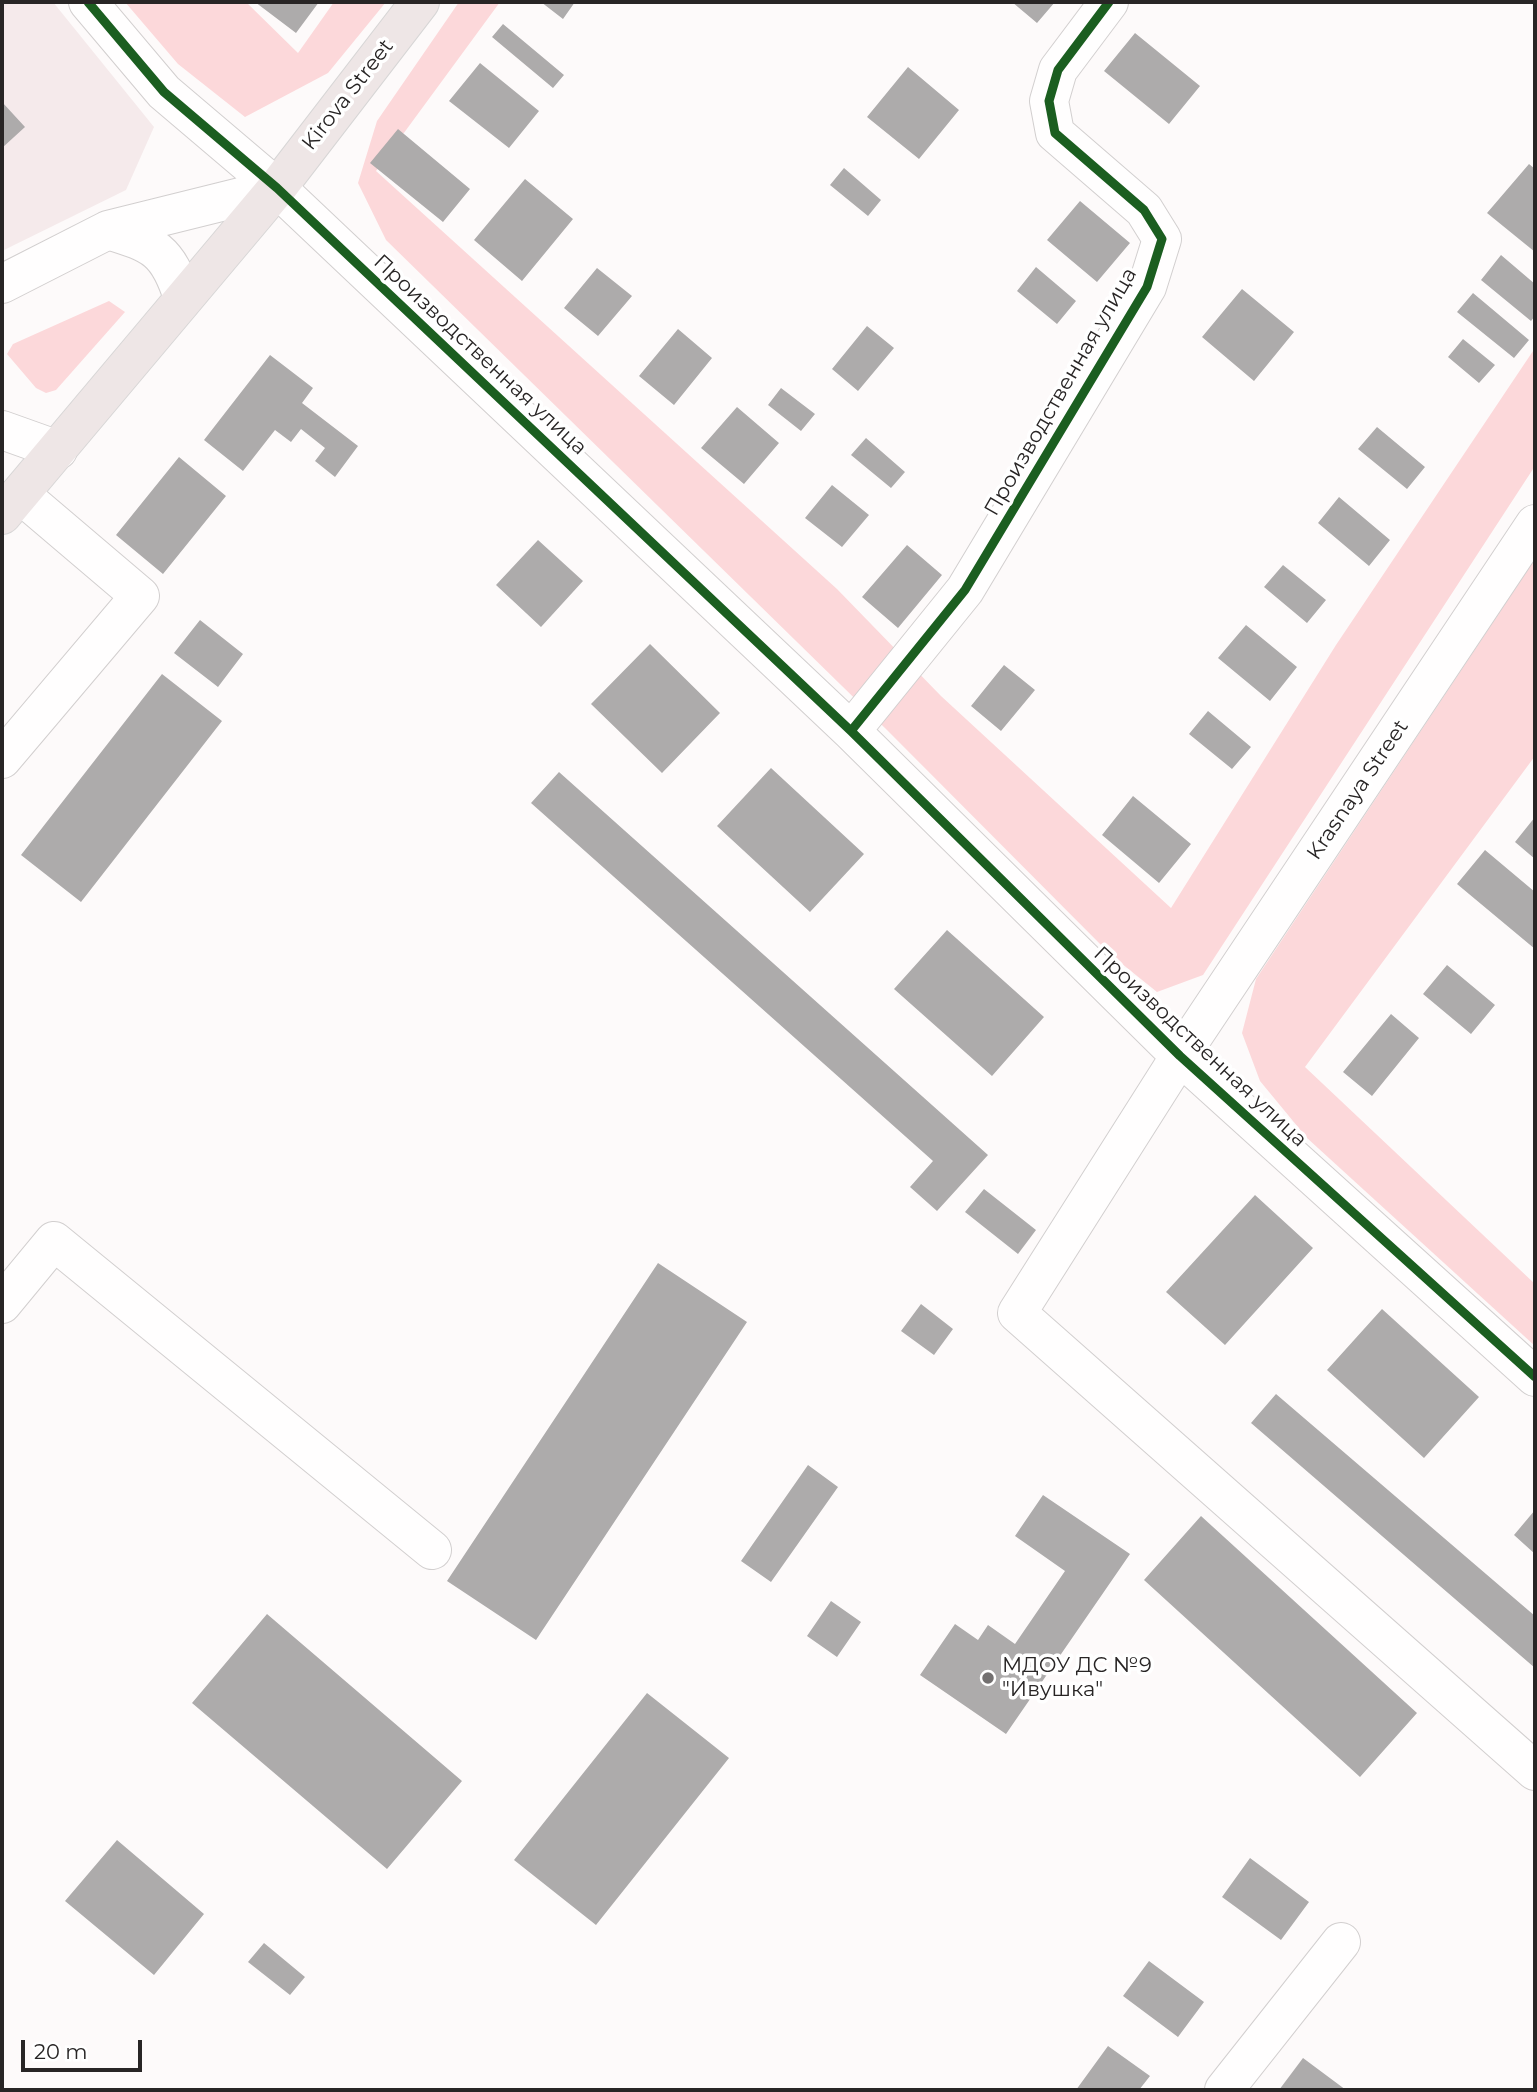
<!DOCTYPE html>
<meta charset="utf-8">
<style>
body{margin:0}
#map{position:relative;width:1537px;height:2092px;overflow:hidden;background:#fdfafa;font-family:Montserrat,sans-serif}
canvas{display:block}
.frame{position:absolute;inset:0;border:4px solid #282525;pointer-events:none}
.scale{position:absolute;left:21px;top:2040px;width:121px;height:32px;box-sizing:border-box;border:4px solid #282525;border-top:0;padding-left:9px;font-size:21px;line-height:24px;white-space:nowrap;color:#282525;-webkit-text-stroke:5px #fff;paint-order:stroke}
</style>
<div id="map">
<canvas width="1537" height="2092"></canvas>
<div class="frame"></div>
<div class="scale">20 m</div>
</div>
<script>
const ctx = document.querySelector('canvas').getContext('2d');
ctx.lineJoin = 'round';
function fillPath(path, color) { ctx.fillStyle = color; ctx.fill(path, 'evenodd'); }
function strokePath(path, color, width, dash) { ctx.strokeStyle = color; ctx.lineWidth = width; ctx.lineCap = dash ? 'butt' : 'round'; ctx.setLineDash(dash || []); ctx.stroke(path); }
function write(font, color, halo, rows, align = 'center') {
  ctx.font = font + ' Montserrat,sans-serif'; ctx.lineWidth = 7; ctx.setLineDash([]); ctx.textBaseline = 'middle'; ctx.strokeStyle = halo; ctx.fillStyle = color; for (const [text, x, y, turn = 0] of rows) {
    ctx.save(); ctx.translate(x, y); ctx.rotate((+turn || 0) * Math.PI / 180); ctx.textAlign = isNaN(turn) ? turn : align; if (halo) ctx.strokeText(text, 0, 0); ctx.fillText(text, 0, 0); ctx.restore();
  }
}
const built = new Path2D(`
 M2 2H53L154 127 126 190 2 251Z`);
const green = new Path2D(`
 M125 2H246L298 53 334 2H386L328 73 245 117 178 64Z
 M459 2H500L376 171 837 589 941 696 1171 908 1336 645 1535 348V466L1203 975 1157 992 1111 955 887 730 386 240 358 183 377 121Z
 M109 301 125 312 56 390 46 393 36 388 7 354 13 344Z
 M1535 559V756L1305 1067 1535 1284V1346L1307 1138 1260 1081 1242 1033 1256 979Z`);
const building = new Path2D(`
 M255 2H319L296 33Z
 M541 2H575L563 19Z
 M1012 2H1055L1037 23Z
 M503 24 564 75 553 88 492 37Z
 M1135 33 1200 86 1169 124 1104 71Z
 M480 63 539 111 509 148 449 101Z
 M908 67 959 110 919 159 867 117Z
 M2 102 25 127 2 148Z
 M398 129 470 189 443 222 370 163Z
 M1529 164 1535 169V252L1487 213Z
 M844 168 881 200 868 216 830 185Z
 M525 179 573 219 522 281 474 240Z
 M1080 201 1130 243 1097 282 1047 240Z
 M1501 255 1535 284V316L1531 321 1481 280Z
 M1036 267 1076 301 1057 324 1017 291Z
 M597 268 632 296 598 336 564 308Z
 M1242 289 1294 332 1254 381 1202 337Z
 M1473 293 1529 340 1514 358 1457 312Z
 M867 326 894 348 858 391 832 369Z
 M678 329 712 358 674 405 639 376Z
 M1463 339 1495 365 1479 383 1448 357Z
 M270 355 313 388 302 403 358 446 335 477 315 461 325 448 301 429 291 442 275 430 243 471 204 440Z
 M781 388 815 414 801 431 768 405Z
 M737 407 779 443 744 484 701 448Z
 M1377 427 1425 467 1407 489 1358 449Z
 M866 438 905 472 891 488 851 455Z
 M179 457 226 496 163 574 116 535Z
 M832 485 869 515 842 547 805 518Z
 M1339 497 1390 540 1369 566 1318 523Z
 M538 540 583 581 541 627 496 585Z
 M907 545 942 575 898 628 862 597Z
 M1283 565 1326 600 1307 623 1264 587Z
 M200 620 243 654 218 687 174 653Z
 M1246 625 1297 667 1270 701 1218 658Z
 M650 644 720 713 662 773 591 704Z
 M1004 665 1035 690 1001 731 971 706Z
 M162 674 222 721 81 902 21 855Z
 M1208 711 1251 747 1232 769 1189 734Z
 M771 768 864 854 810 912 717 826Z
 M559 772 988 1155 937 1211 910 1187 933 1161 531 803Z
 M1133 796 1191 844 1159 883 1102 835Z
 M1535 817V859L1515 842Z
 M1485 850 1535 892V949L1457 884Z
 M947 930 1044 1017 992 1076 894 989Z
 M1447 965 1495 1005 1471 1034 1423 994Z
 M1391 1014 1419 1038 1372 1096 1343 1072Z
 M984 1189 1036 1230 1018 1254 965 1212Z
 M1255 1195 1313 1248 1225 1345 1166 1292Z
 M658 1263 747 1322 536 1640 447 1581Z
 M921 1304 953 1329 934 1355 901 1331Z
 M1382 1309 1479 1397 1424 1458 1327 1370Z
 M1276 1394 1535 1616V1668L1251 1423Z
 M808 1465 838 1487 771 1582 741 1561Z
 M1043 1495 1130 1554 1006 1734 920 1675 955 1624 978 1640 988 1625 1015 1644 1065 1571 1015 1536Z
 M1535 1510V1554L1514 1535Z
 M1201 1516 1417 1713 1360 1777 1144 1580Z
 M831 1601 861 1622 837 1657 807 1636Z
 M267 1614 462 1781 387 1869 192 1703Z
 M647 1693 729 1758 596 1925 514 1860Z
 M117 1840 204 1914 154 1975 65 1901Z
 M1250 1858 1309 1902 1281 1940 1222 1897Z
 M264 1943 305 1977 290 1995 248 1962Z
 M1149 1961 1204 2002 1178 2037 1123 1996Z
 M1108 2046 1150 2076 1139 2090H1076Z
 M1303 2058 1346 2090H1279Z`);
const minor = new Path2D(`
 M88 2 164 92 277 188 851 731 1180 1056 1535 1377
 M108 230C154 244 168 250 183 298
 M2 284 108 230 277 188
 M2 430 58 450
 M1535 524 1180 1056 1017 1313 1535 1771
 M851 731 965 590 1147 287 1162 239 1144 210 1055 133 1049 101 1058 70 1109 2
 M2 759 140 596 20 494
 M2 1304 54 1241 432 1550
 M1224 2090 1341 1942`);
const major = new Path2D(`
 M2 515 277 188 420 2`);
const cycleway = new Path2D(`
 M88 2 164 92 277 188 851 731 1180 1056 1535 1377
 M851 731 965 590 1147 287 1162 239 1144 210 1055 133 1049 101 1058 70 1109 2`);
const markers = [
 [988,1678,7,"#737070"]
];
const streetNames = [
 ["Kirova Street",348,95,-52],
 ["Производственная улица",480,355,43],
 ["Производственная улица",1061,392,-60],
 ["Krasnaya Street",1358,790,-56],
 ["Производственная улица",1200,1047,43]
];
const poiNames = [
 ["МДОУ ДС №9",1002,1666],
 ["\"Ивушка\"",1002,1690]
];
fillPath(built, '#f5eaeb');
fillPath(green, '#fcd8da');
fillPath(building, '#adabab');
strokePath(minor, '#d2cfcf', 40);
strokePath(major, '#d7d6d6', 40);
strokePath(minor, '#fffefe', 38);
strokePath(major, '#eee6e6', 38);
strokePath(cycleway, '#1b5e20', 9);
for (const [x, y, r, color] of markers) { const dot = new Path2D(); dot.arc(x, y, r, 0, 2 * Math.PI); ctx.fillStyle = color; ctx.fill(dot); strokePath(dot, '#fff', 2.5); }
write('21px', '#282525', '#fff', streetNames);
write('21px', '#282525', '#fff', poiNames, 'left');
</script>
